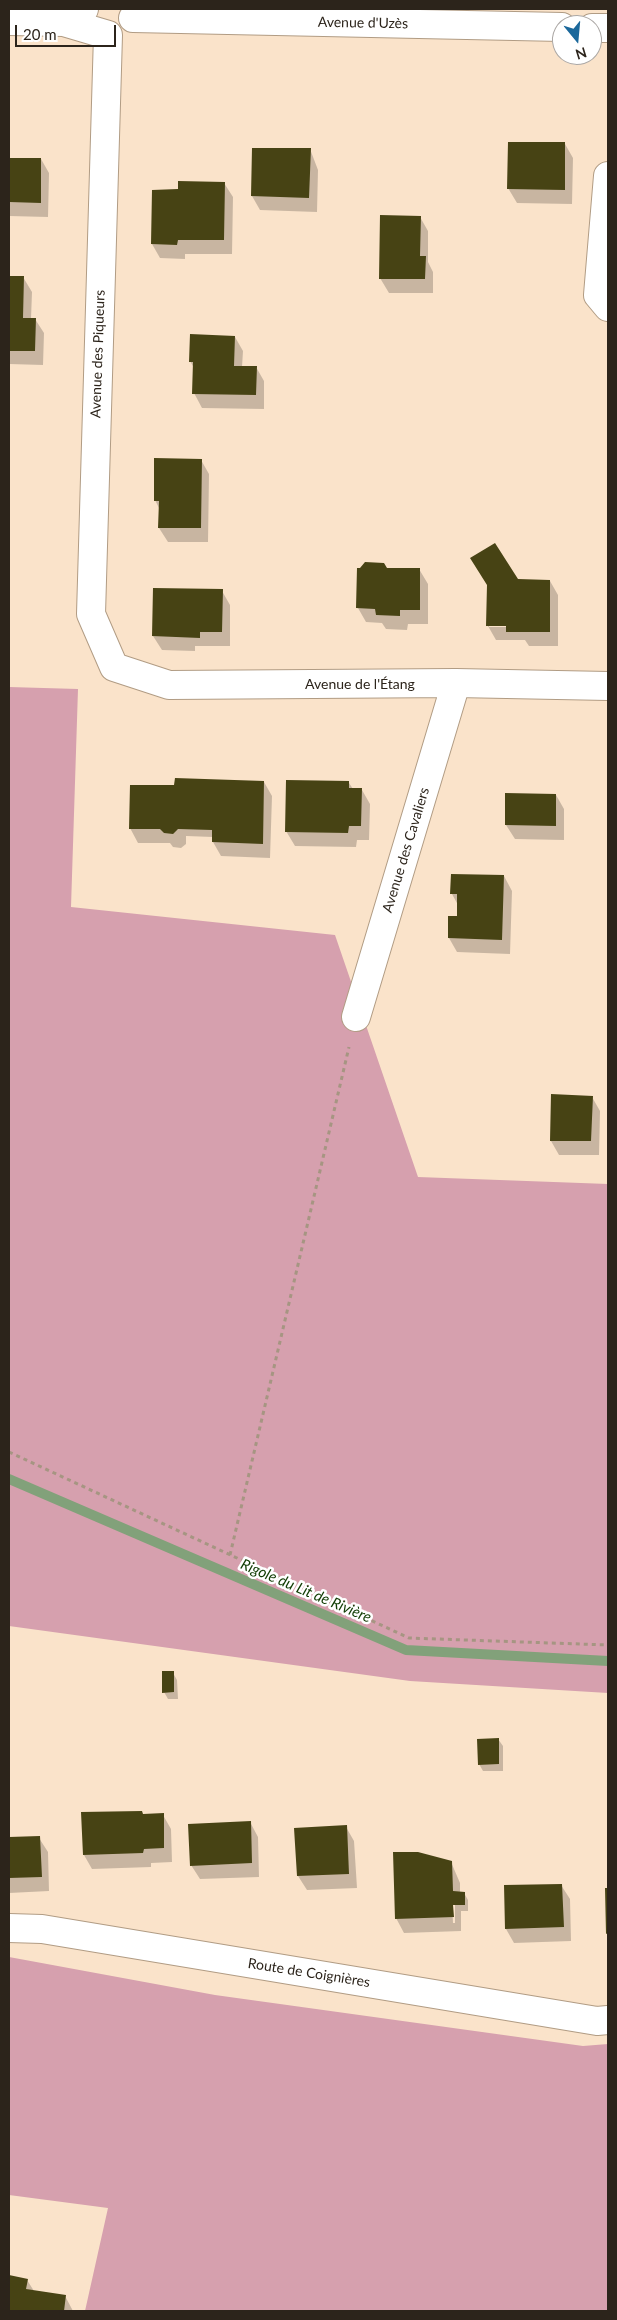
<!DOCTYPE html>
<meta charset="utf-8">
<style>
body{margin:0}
#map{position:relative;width:617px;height:2320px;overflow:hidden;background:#fae3ca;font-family:Lato,sans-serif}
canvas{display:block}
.frame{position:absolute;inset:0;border:10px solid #2c241b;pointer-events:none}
.north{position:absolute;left:552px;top:15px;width:50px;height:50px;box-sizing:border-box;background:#fff;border:1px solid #aba7a4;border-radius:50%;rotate:163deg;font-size:14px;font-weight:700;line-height:20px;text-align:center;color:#2c241b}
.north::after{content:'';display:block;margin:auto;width:18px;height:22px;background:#1b689b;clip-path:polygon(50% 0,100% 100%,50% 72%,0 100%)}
.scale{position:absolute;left:15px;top:25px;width:101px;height:22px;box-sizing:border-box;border:2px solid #2c241b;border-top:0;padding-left:6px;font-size:15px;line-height:18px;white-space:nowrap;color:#2c241b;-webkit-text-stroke:4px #fff;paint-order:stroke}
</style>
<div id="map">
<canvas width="617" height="2320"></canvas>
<div class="frame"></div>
<div class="north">N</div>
<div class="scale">20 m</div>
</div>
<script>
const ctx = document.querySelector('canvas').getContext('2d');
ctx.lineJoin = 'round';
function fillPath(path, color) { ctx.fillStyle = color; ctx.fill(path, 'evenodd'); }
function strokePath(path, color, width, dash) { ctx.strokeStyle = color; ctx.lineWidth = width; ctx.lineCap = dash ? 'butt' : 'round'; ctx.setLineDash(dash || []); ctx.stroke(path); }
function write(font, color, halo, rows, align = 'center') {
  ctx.font = font + ' Lato,sans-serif'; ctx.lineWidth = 5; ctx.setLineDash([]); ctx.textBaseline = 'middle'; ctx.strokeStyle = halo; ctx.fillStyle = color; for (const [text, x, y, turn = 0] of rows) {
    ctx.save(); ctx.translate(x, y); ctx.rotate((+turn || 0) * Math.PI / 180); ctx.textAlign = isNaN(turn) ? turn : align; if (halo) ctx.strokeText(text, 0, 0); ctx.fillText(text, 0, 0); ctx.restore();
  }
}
const forest = new Path2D(`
 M9 687 78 689 71 907 335 935 418 1177 608 1184V1693L410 1681 9 1626Z
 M9 1957 215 1995 583 2046 608 2044V2311H85L108 2208 9 2195Z`);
const shadow = new Path2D(`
 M565 144 573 158 572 204 517 203 508 188Z
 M310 149 318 170 317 212 260 210 252 196Z
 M9 159H41L49 173 48 217 9 216Z
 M224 183 233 197 232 254H185V259L160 258 152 244 179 190Z
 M420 217 428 231V262L433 272V293H389L380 278Z
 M9 277H23L32 292 31 319H35L44 333 43 365 9 364Z
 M235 337 243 351 242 367H256L264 381V409L202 408 194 393V368L190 361Z
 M201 460 209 474 208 542H168L159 528V508L155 500Z
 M386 569H419L428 584V624H408L407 630 386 629 382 623 366 622 358 608Z
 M517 580 550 581 558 595V646H529L525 640H496L488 626ZM489 625H507V627H489Z
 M154 589 222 591 230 605V646H195V651L162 650 153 636Z
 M264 782 272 796 270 858 221 856 213 842V837L186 836V844L181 848 173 847 170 843H138L130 828 175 787Z
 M349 783 353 789 362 790 370 804 369 840H357L356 847 295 846 286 831Z
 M556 795 564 809V840L515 839 506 825Z
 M504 876 512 891 510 954 457 952 449 938 458 918V905L452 894Z
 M592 1097 600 1111 599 1155H559L551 1141Z
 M173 1673 177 1680 178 1699H168L164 1692Z
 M498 1739 503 1746V1771H483L479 1764Z
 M143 1815H163L171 1829 172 1862 151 1863V1867L92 1869 84 1855Z
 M250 1822 258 1837 259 1877 200 1879 191 1865Z
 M346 1827 354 1841 357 1888 307 1890 298 1876Z
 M9 1838H39L48 1852 49 1891 9 1893Z
 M451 1862 460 1883V1893H464L468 1900V1911H461V1931L404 1933 396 1918ZM452 1902 455 1904V1923H453Z
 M561 1885 570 1899 571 1941 514 1943 506 1929 505 1887Z
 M10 2277 27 2280 34 2291 65 2296 73 2311H9Z`);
const stream = new Path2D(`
 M9 1479 406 1650 608 1661`);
const building = new Path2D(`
 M508 142H565V190L507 189Z
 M252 148H311L309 198 251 196Z
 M9 158H41V203L9 202Z
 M178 181 225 182 224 240H178L177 245 151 244 152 190 178 189Z
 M380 215 421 216 420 256H426L425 279H379Z
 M9 276H24L23 318H36L35 351H9Z
 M190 334 235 336 234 366H257L256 395 192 394 193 362H189Z
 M154 458 202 459 201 528H158L159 501H154Z
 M495 543 518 579 550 580V632H506V626H486L487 585 470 558Z
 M365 562 384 563 387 568H420V610H400V616L376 615 375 609 356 608 357 568H360Z
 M153 588 223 589 222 632H200V638L152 636Z
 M175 778 264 781 263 844 212 842V830L178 829 173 834 164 833 160 829H129L130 785H174Z
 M286 780 349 781V788H362L361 826H349L348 833 285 832Z
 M505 793 556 794V826L505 825Z
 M451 874 504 875 502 940 448 938V916H457V894H450Z
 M551 1094 593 1096 591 1141H550Z
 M162 1671H174V1692L162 1693Z
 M499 1738V1764L478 1765 477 1739Z
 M142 1811 143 1814 164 1813V1848L144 1849 143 1853 83 1855 81 1812Z
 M251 1821 252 1863 190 1866 188 1824Z
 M347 1825 349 1874 297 1876 294 1828Z
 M40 1836 42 1877 9 1878V1837Z
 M393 1852H418L452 1861 453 1891 465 1892V1905H453L454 1917 395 1919Z
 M562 1884 564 1927 505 1929 504 1885Z
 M605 1888H608V1933L606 1934Z
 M9 2275 28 2279 26 2289 66 2295 64 2311H9Z`);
const path = new Path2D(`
 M9 1452 409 1638 608 1645
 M230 1555 349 1047`);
const minor = new Path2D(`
 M84 9 64 22 108 35
 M133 18 562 27
 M9 21 64 22
 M592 28H608
 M108 35 91 614 114 667 169 685 456 683 608 686
 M608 176 598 295 608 307
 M356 1017 456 683
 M9 1928 42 1929 597 2021 608 2020`);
const streetNames = [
 ["Avenue d'Uzès",363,23,1],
 ["Avenue des Piqueurs",98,354,-88],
 ["Avenue de l'Étang",360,684],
 ["Avenue des Cavaliers",406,850,-73],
 ["Route de Coignières",309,1973,9]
];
const waterNames = [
 ["Rigole du Lit de Rivière",306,1591,23]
];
fillPath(forest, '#d6a0ae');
fillPath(shadow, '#0003');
strokePath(stream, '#82a17a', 10);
fillPath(building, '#474314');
strokePath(minor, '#b19c84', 30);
strokePath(path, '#a69582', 3, [4, 4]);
strokePath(minor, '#fff', 28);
write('14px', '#2c241b', '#fff', streetNames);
write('italic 15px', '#103c03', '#fff', waterNames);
</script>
